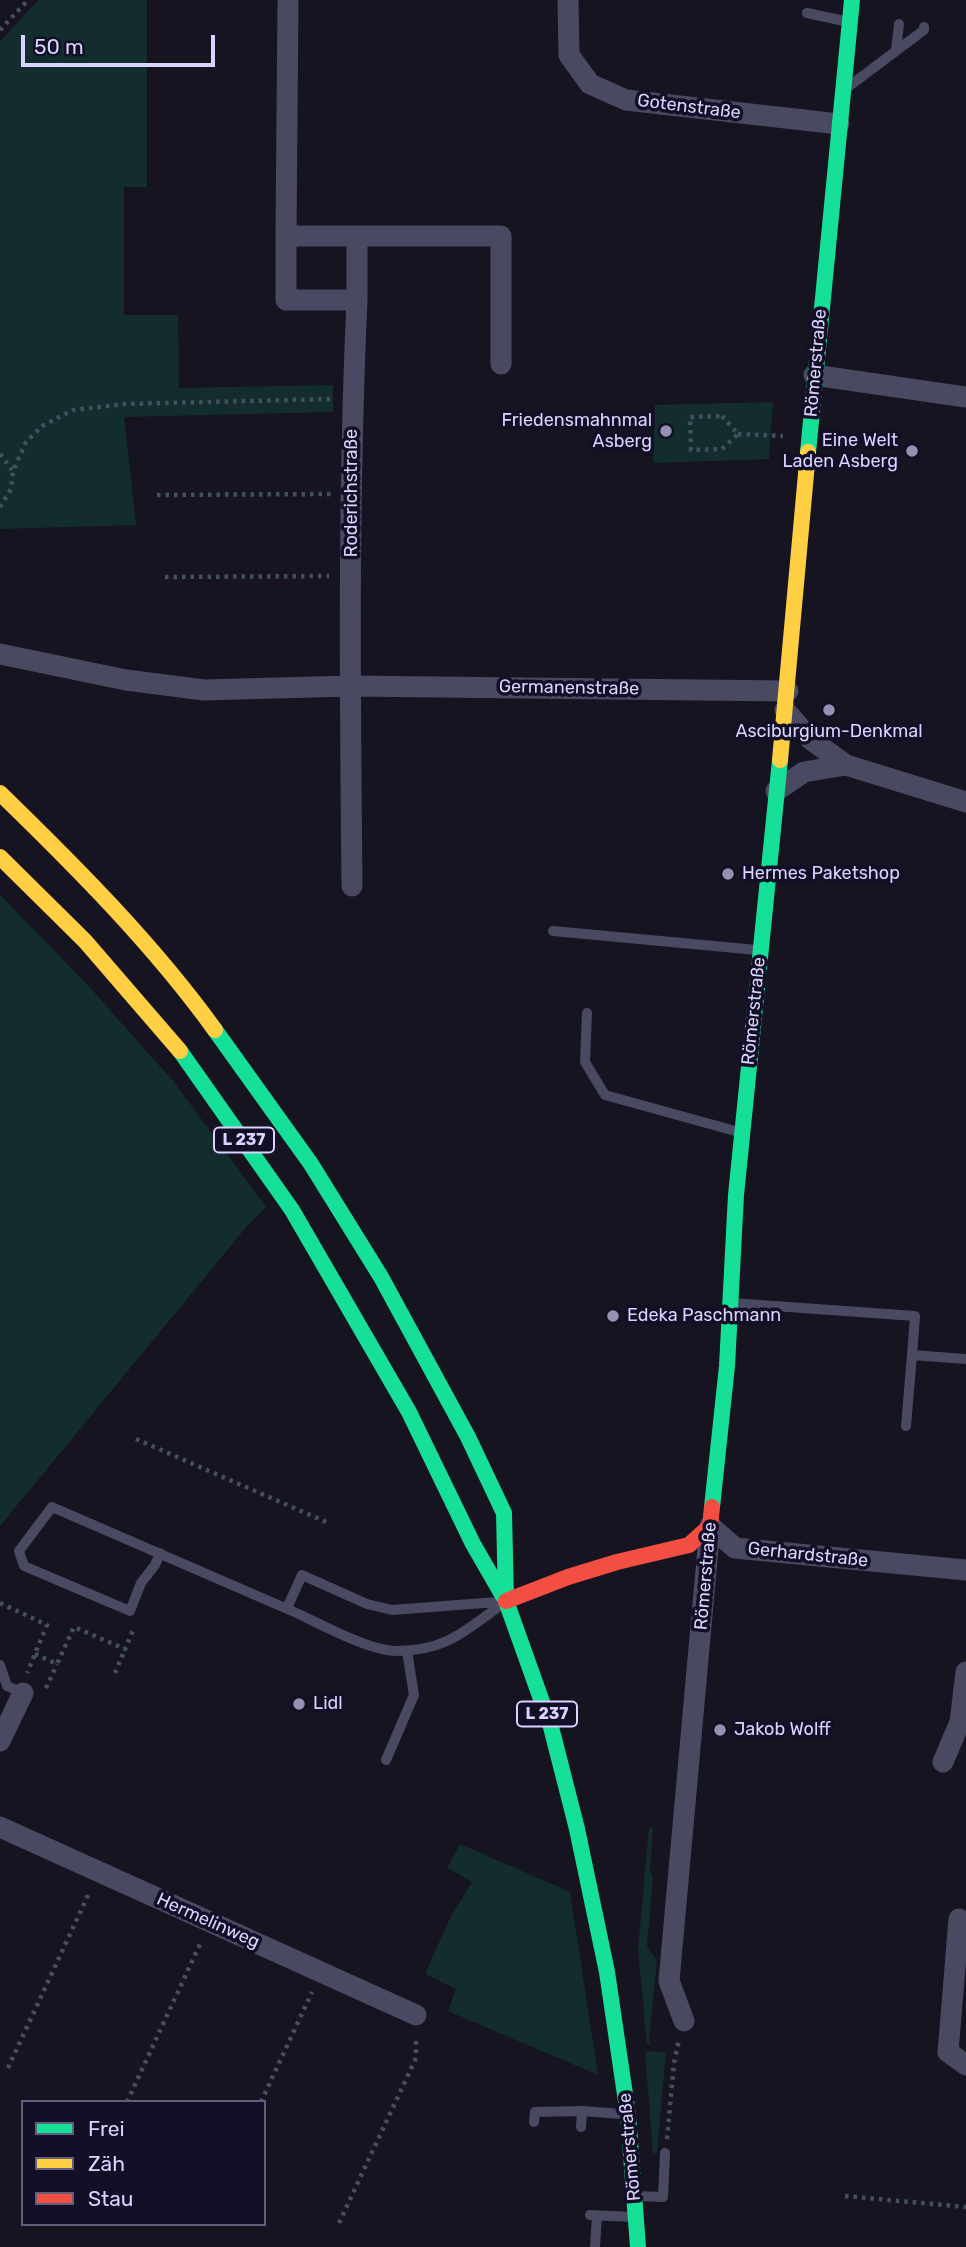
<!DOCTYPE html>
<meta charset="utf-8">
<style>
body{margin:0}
#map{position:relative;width:966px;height:2247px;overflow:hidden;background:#161421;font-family:Rubik,sans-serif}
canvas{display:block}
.legend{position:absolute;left:21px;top:2100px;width:245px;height:126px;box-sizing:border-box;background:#130f26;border:2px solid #625e7d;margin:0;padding:9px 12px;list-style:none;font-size:21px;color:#d9d4ff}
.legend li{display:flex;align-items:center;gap:14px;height:35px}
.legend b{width:35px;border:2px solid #625e7d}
.scale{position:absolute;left:21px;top:35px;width:194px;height:32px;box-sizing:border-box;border:4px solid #d9d4ff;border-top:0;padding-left:9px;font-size:21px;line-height:24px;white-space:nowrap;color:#d9d4ff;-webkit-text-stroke:5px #130f26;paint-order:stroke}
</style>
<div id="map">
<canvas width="966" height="2247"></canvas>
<ul class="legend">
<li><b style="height:9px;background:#16e098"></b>Frei</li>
<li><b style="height:9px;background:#ffcf43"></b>Zäh</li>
<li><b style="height:9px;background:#f24e42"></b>Stau</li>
</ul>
<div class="scale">50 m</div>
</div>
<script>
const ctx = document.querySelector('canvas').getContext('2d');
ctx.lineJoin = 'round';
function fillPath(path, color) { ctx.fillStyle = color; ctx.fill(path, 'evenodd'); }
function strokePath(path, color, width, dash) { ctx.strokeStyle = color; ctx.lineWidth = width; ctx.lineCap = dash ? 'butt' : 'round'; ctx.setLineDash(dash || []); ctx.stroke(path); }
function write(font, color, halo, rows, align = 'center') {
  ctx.font = font + ' Rubik,sans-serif'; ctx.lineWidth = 7; ctx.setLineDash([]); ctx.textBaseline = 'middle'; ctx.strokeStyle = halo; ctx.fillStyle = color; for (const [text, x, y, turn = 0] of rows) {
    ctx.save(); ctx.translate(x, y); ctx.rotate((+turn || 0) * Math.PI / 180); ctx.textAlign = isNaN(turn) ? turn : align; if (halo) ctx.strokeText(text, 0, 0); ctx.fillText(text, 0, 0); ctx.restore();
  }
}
const green = new Path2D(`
 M38 0H147V187H124V315H178L179 388 333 385V412L124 417 136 525 0 529V42Z
 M773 402 769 459 653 463 655 405Z
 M0 895 85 982 174 1082 266 1207 248 1225 0 1526Z
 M653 1827 650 1870 653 1878 647 1946 657 1961 649 2041 651 2045 647 2044 638 1950 649 1828Z
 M460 1844 570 1892 598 2075 448 2011 456 1989 425 1974 450 1918 472 1882 447 1868Z
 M645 2051 666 2052 657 2153H653Z`);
const path = new Path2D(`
 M0 30 28 0
 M722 416 738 434 722 449 691 450 690 417Z
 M738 434 783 436
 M0 454 12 470
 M157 495 331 494
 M0 507 11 489 13 471 26 442 42 426 73 410 125 404 331 399
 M165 577 329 576
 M136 1439 326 1522
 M0 1603 47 1625 27 1673
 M35 1654 57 1664 74 1627 125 1649 134 1628
 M115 1673 125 1649
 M46 1688 57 1664
 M8 2068 90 1891
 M127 2102 201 1942
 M261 2102 312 1992
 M667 2139 674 2063 679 2040
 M845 2196 966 2207
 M339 2223 416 2058V2036`);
const lane = new Path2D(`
 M807 13 849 22
 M896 50 899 24
 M848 87 924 30V27
 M553 931 757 950
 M587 1013 585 1062 605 1095 739 1132
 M732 1303 915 1316 912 1355 966 1359
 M906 1426 912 1355
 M160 1553 155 1565 141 1583 130 1611 24 1566 19 1551 52 1507C132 1541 212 1576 292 1611 319 1623 369 1651 396 1651 445 1651 464 1632 501 1605
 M287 1608 302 1575 367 1604 392 1610 497 1602
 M0 1665 7 1686 23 1693
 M386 1760 414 1695 407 1651
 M534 2122 535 2112 582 2111 622 2114
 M581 2127 582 2111
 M638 2196 663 2197 665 2153
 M590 2215 632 2217
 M595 2247 597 2216`);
const street = new Path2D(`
 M568 0 569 55 590 84 626 100 839 124
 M286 236 288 0
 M357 236V300H286V236H501V364
 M814 375 966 397
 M0 654 126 680 204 690 350 686 788 691
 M785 710 810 739 846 765 966 802
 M776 791 804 772 846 765
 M352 886C350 691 348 495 357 300
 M710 1526 735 1548 966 1570
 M0 1741 23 1693
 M943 1762 960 1722 966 1672
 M0 1827 416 2015
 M959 1919 948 2052 966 2065
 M684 2021 669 1981 710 1526`);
const fast = new Path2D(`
 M808 452 852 0
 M215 1030 311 1164 381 1277 468 1437 504 1513 506 1601
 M180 1051 292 1210 409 1412 473 1544 503 1596
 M712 1507 727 1366 736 1195 780 760
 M506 1601 551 1727 577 1829 607 1972 628 2115 638 2247`);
const slow = new Path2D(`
 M780 760 808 452
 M0 793C76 867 153 944 215 1030
 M0 857 85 941 180 1051`);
const jam = new Path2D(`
 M506 1601 568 1577 617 1562 689 1545 710 1526 712 1507`);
const markers = [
 [666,431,7,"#9591b1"],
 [912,451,7,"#9591b1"],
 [829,710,7,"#9591b1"],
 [728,874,7,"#9591b1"],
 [613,1316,7,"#9591b1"],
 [299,1704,7,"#9591b1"],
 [720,1730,7,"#9591b1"]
];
const shields = [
 [244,1140,60],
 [547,1714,60]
];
const shieldNames = [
 ["L 237",244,1140],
 ["L 237",547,1714]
];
const streetNames = [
 ["Gotenstraße",689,107,7],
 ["Römerstraße",816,363,-85],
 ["Roderichstraße",352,493,-90],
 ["Germanenstraße",569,688,1],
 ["Römerstraße",754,1011,-84],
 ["Gerhardstraße",808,1555,6],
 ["Römerstraße",706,1576,-85],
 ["Hermelinweg",208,1921,24],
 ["Römerstraße",630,2147,-95]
];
const poiNames = [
 ["Friedensmahnmal",652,421,"right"],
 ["Asberg",652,442,"right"],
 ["Eine Welt",898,441,"right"],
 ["Laden Asberg",898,462,"right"],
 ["Asciburgium-Denkmal",829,732,"center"],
 ["Hermes Paketshop",742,874],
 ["Edeka Paschmann",627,1316],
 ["Lidl",313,1704],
 ["Jakob Wolff",734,1730]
];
fillPath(green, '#132c2d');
strokePath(path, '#44505f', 4.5, [3.5, 5]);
strokePath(lane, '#4a4962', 10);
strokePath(street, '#4a4962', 21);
strokePath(fast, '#16e098', 16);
strokePath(slow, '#ffcf43', 16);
strokePath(jam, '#f24e42', 16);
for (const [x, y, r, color] of markers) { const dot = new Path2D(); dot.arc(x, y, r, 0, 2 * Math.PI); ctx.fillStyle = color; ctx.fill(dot); strokePath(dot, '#130f26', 2.5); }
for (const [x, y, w] of shields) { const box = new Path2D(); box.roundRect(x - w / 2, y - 12.5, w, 25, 5); ctx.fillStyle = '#130f26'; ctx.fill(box); strokePath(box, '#d9d4ff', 2); }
write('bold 16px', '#d9d4ff', null, shieldNames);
write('18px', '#d9d4ff', '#130f26', streetNames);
write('18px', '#d9d4ff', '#130f26', poiNames, 'left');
</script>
